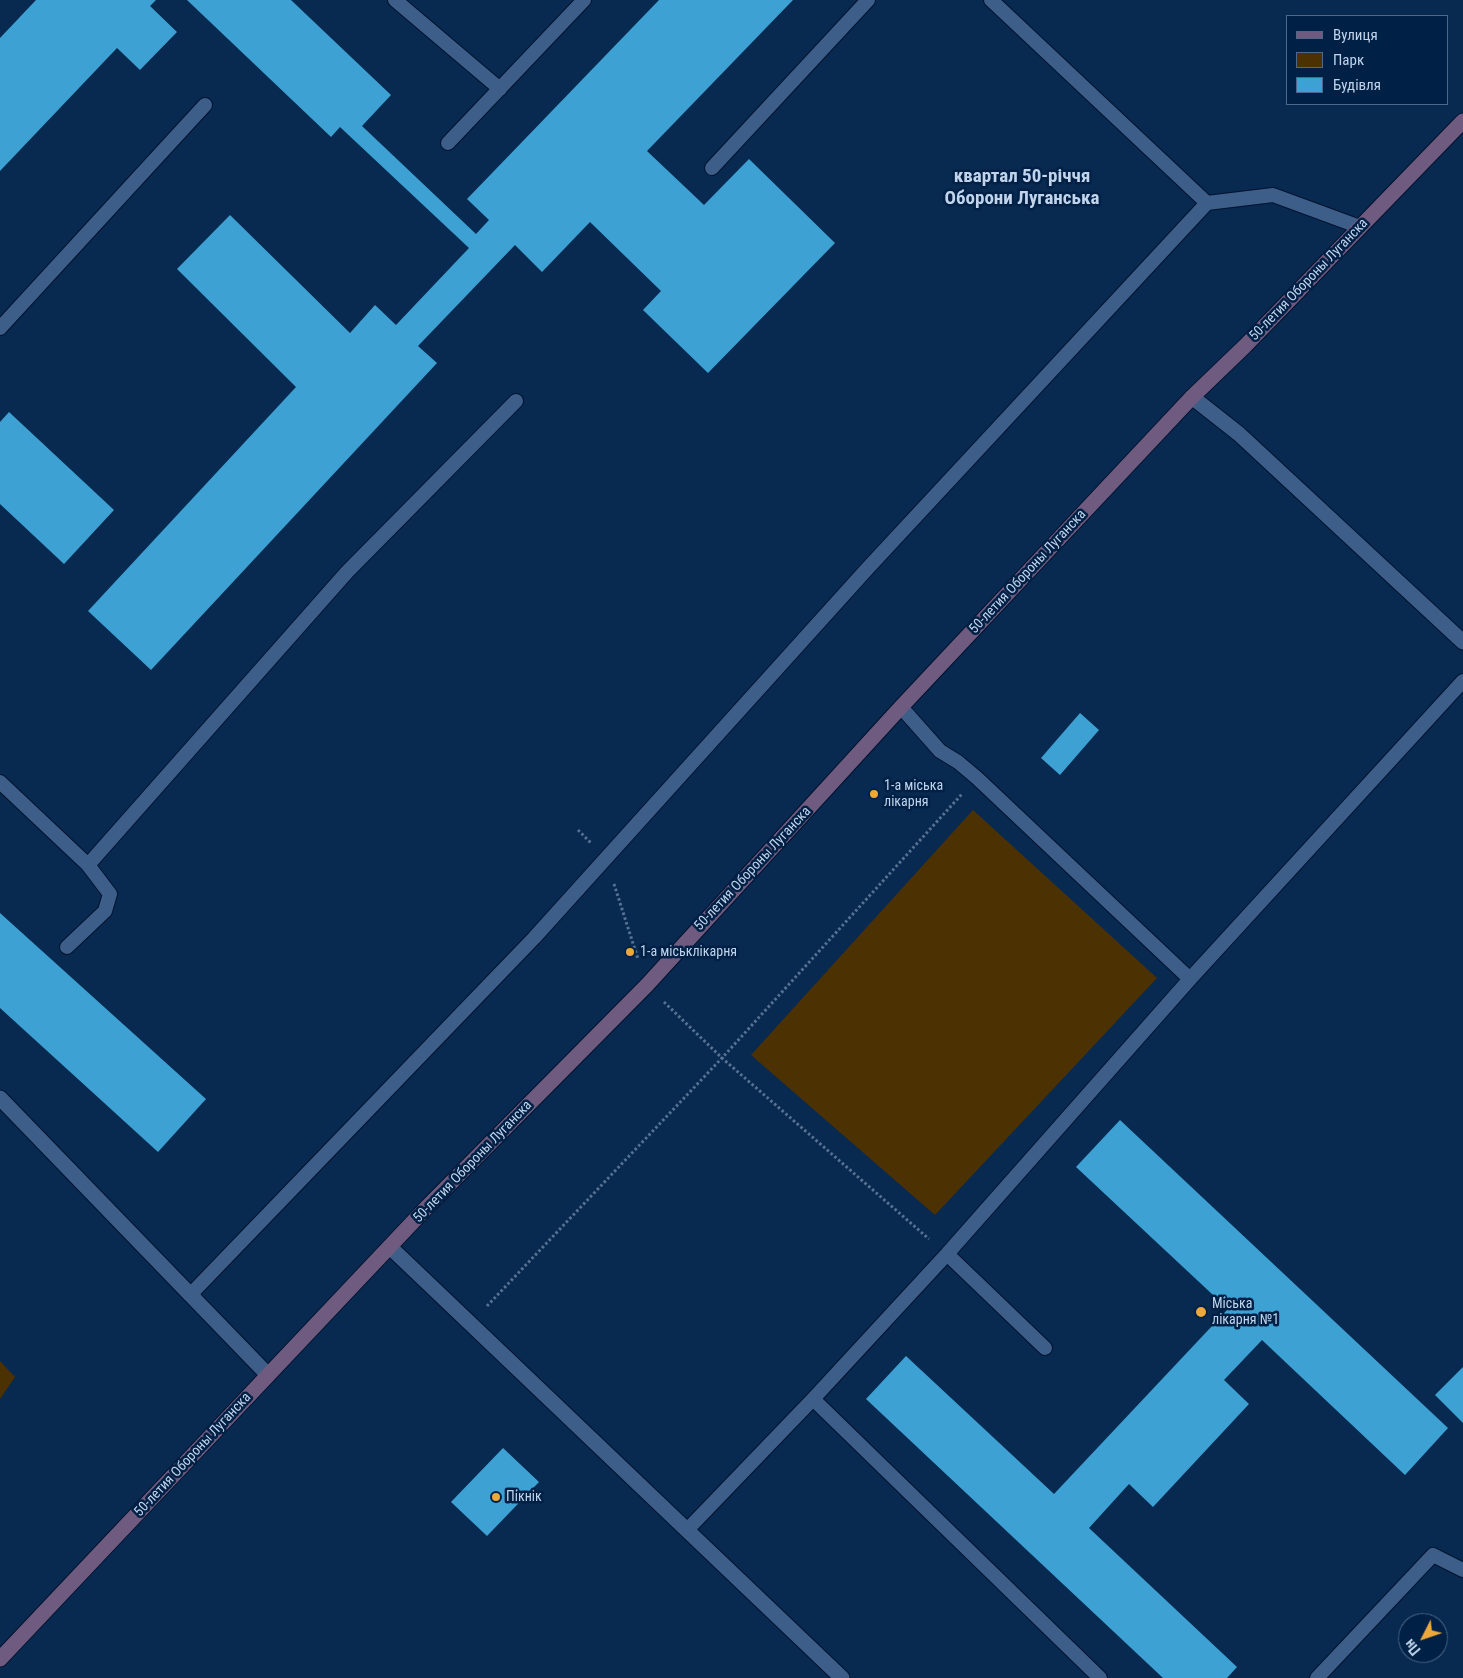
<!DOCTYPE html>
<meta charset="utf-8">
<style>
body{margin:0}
#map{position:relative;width:1463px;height:1678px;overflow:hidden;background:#092a50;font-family:"Roboto Condensed",sans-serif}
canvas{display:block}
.legend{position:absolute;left:1286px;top:15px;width:162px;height:90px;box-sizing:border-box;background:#002045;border:1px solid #4d6888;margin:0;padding:6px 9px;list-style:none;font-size:15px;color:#c1d4ec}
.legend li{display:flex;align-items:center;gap:10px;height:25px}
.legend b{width:25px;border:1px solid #4d6888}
.north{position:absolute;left:1398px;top:1613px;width:50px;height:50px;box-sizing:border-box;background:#002045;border:1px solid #4d6888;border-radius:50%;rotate:229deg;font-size:14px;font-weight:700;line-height:20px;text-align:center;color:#c1d4ec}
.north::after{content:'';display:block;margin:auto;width:18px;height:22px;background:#eda83b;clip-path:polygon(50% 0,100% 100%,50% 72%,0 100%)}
</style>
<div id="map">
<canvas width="1463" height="1678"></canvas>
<ul class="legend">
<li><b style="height:6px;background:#6e5b7f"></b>Вулиця</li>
<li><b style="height:14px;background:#4c3103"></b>Парк</li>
<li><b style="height:14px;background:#3ea1d3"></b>Будівля</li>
</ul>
<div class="north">Пн</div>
</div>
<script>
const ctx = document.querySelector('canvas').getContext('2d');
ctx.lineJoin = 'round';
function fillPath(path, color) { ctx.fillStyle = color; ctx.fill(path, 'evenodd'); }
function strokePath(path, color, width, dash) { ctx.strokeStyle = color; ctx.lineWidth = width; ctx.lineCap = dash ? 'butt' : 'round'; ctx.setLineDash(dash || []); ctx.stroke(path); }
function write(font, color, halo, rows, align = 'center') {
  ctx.font = font + ' "Roboto Condensed",sans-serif'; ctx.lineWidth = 5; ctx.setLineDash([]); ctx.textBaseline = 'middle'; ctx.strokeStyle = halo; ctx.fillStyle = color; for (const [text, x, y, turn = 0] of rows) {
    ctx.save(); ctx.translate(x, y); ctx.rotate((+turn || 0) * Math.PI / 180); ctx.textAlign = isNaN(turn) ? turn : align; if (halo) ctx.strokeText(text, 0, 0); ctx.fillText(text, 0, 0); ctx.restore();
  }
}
const green = new Path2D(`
 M973 810 1157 978 935 1215 751 1055Z
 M0 1361 15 1377 0 1399Z`);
const building = new Path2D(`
 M36 0H156L150 6 177 32 140 70 117 48 0 171V38Z
 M187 0H291L391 95 362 126 476 234 489 220 467 199 659 0H793L647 151 704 205 749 159 835 243 708 373 643 310 661 291 590 222 542 272 515 245 418 346 437 363 151 670 88 611 296 387 177 269 230 215 350 333 375 305 396 325 469 248 340 127 331 137Z
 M9 412 114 510 64 564 0 504V422Z
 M1080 713 1099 730 1060 775 1041 758Z
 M0 913 206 1099 158 1152 0 1008Z
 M1120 1120 1448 1428 1405 1475 1262 1340 1224 1380 1249 1404 1153 1507 1129 1484 1089 1528 1237 1667 1227 1678H1163L866 1399 906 1356 1054 1494 1228 1309 1076 1167Z
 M1463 1367V1423L1435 1395Z
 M503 1448 539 1482 487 1536 451 1502Z`);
const path = new Path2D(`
 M578 830 591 843
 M614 884 638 959
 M664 1002 722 1058 929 1239
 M487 1306 722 1058 962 794`);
const service = new Path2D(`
 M395 0 500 89
 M448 143 584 0
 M712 168 868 0
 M1207 203 1273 195 1360 227
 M0 328 205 105
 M901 707 940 751 958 762 977 778 1190 979
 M0 782 88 865 347 572 516 401
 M67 947 105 911 110 894 88 865
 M947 1254 1045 1348
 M190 1295 534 938 867 569 1207 203 991 0
 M813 1399 1100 1678
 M687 1530 813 1399 947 1254 1190 979 1463 681
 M1317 1678 1433 1555 1463 1570`);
const minor = new Path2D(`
 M1192 397 1239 434 1463 642
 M0 1098 268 1375
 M390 1247 842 1678`);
const secondary = new Path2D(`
 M0 1659 427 1207 647 985 901 707 1192 397 1245 346 1463 121`);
const markers = [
 [874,794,5,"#eda83b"],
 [630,952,5,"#eda83b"],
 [1201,1312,6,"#eda83b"],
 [496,1497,5,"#eda83b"]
];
const streetNames = [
 ["50-летия Обороны Луганска",1309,280,-46],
 ["50-летия Обороны Луганска",1028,572,-47],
 ["50-летия Обороны Луганска",753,869,-47],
 ["50-летия Обороны Луганска",473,1162,-46],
 ["50-летия Обороны Луганска",193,1455,-47]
];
const poiNames = [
 ["1-а міська",884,786],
 ["лікарня",884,802],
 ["1-а міськлікарня",640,952],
 ["Міська",1212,1304],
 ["лікарня №1",1212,1320],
 ["Пікнік",506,1497]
];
const districtNames = [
 ["квартал 50-річчя",1022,177],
 ["Оборони Луганська",1022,199]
];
fillPath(green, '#4c3103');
fillPath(building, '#3ea1d3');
strokePath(service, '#00122e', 16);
strokePath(minor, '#00122e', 17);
strokePath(secondary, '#00122e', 17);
strokePath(path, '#577292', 3, [2.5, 2.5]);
strokePath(service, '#3c5e88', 14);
strokePath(minor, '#3c5e88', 15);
strokePath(secondary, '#6e5b7f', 15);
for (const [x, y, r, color] of markers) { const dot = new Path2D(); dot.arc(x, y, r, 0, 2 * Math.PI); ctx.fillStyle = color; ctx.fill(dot); strokePath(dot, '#002045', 2); }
write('14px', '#c1d4ec', '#002045', streetNames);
write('14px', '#c1d4ec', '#002045', poiNames, 'left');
write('bold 19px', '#c1d4ec', '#002045', districtNames);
</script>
